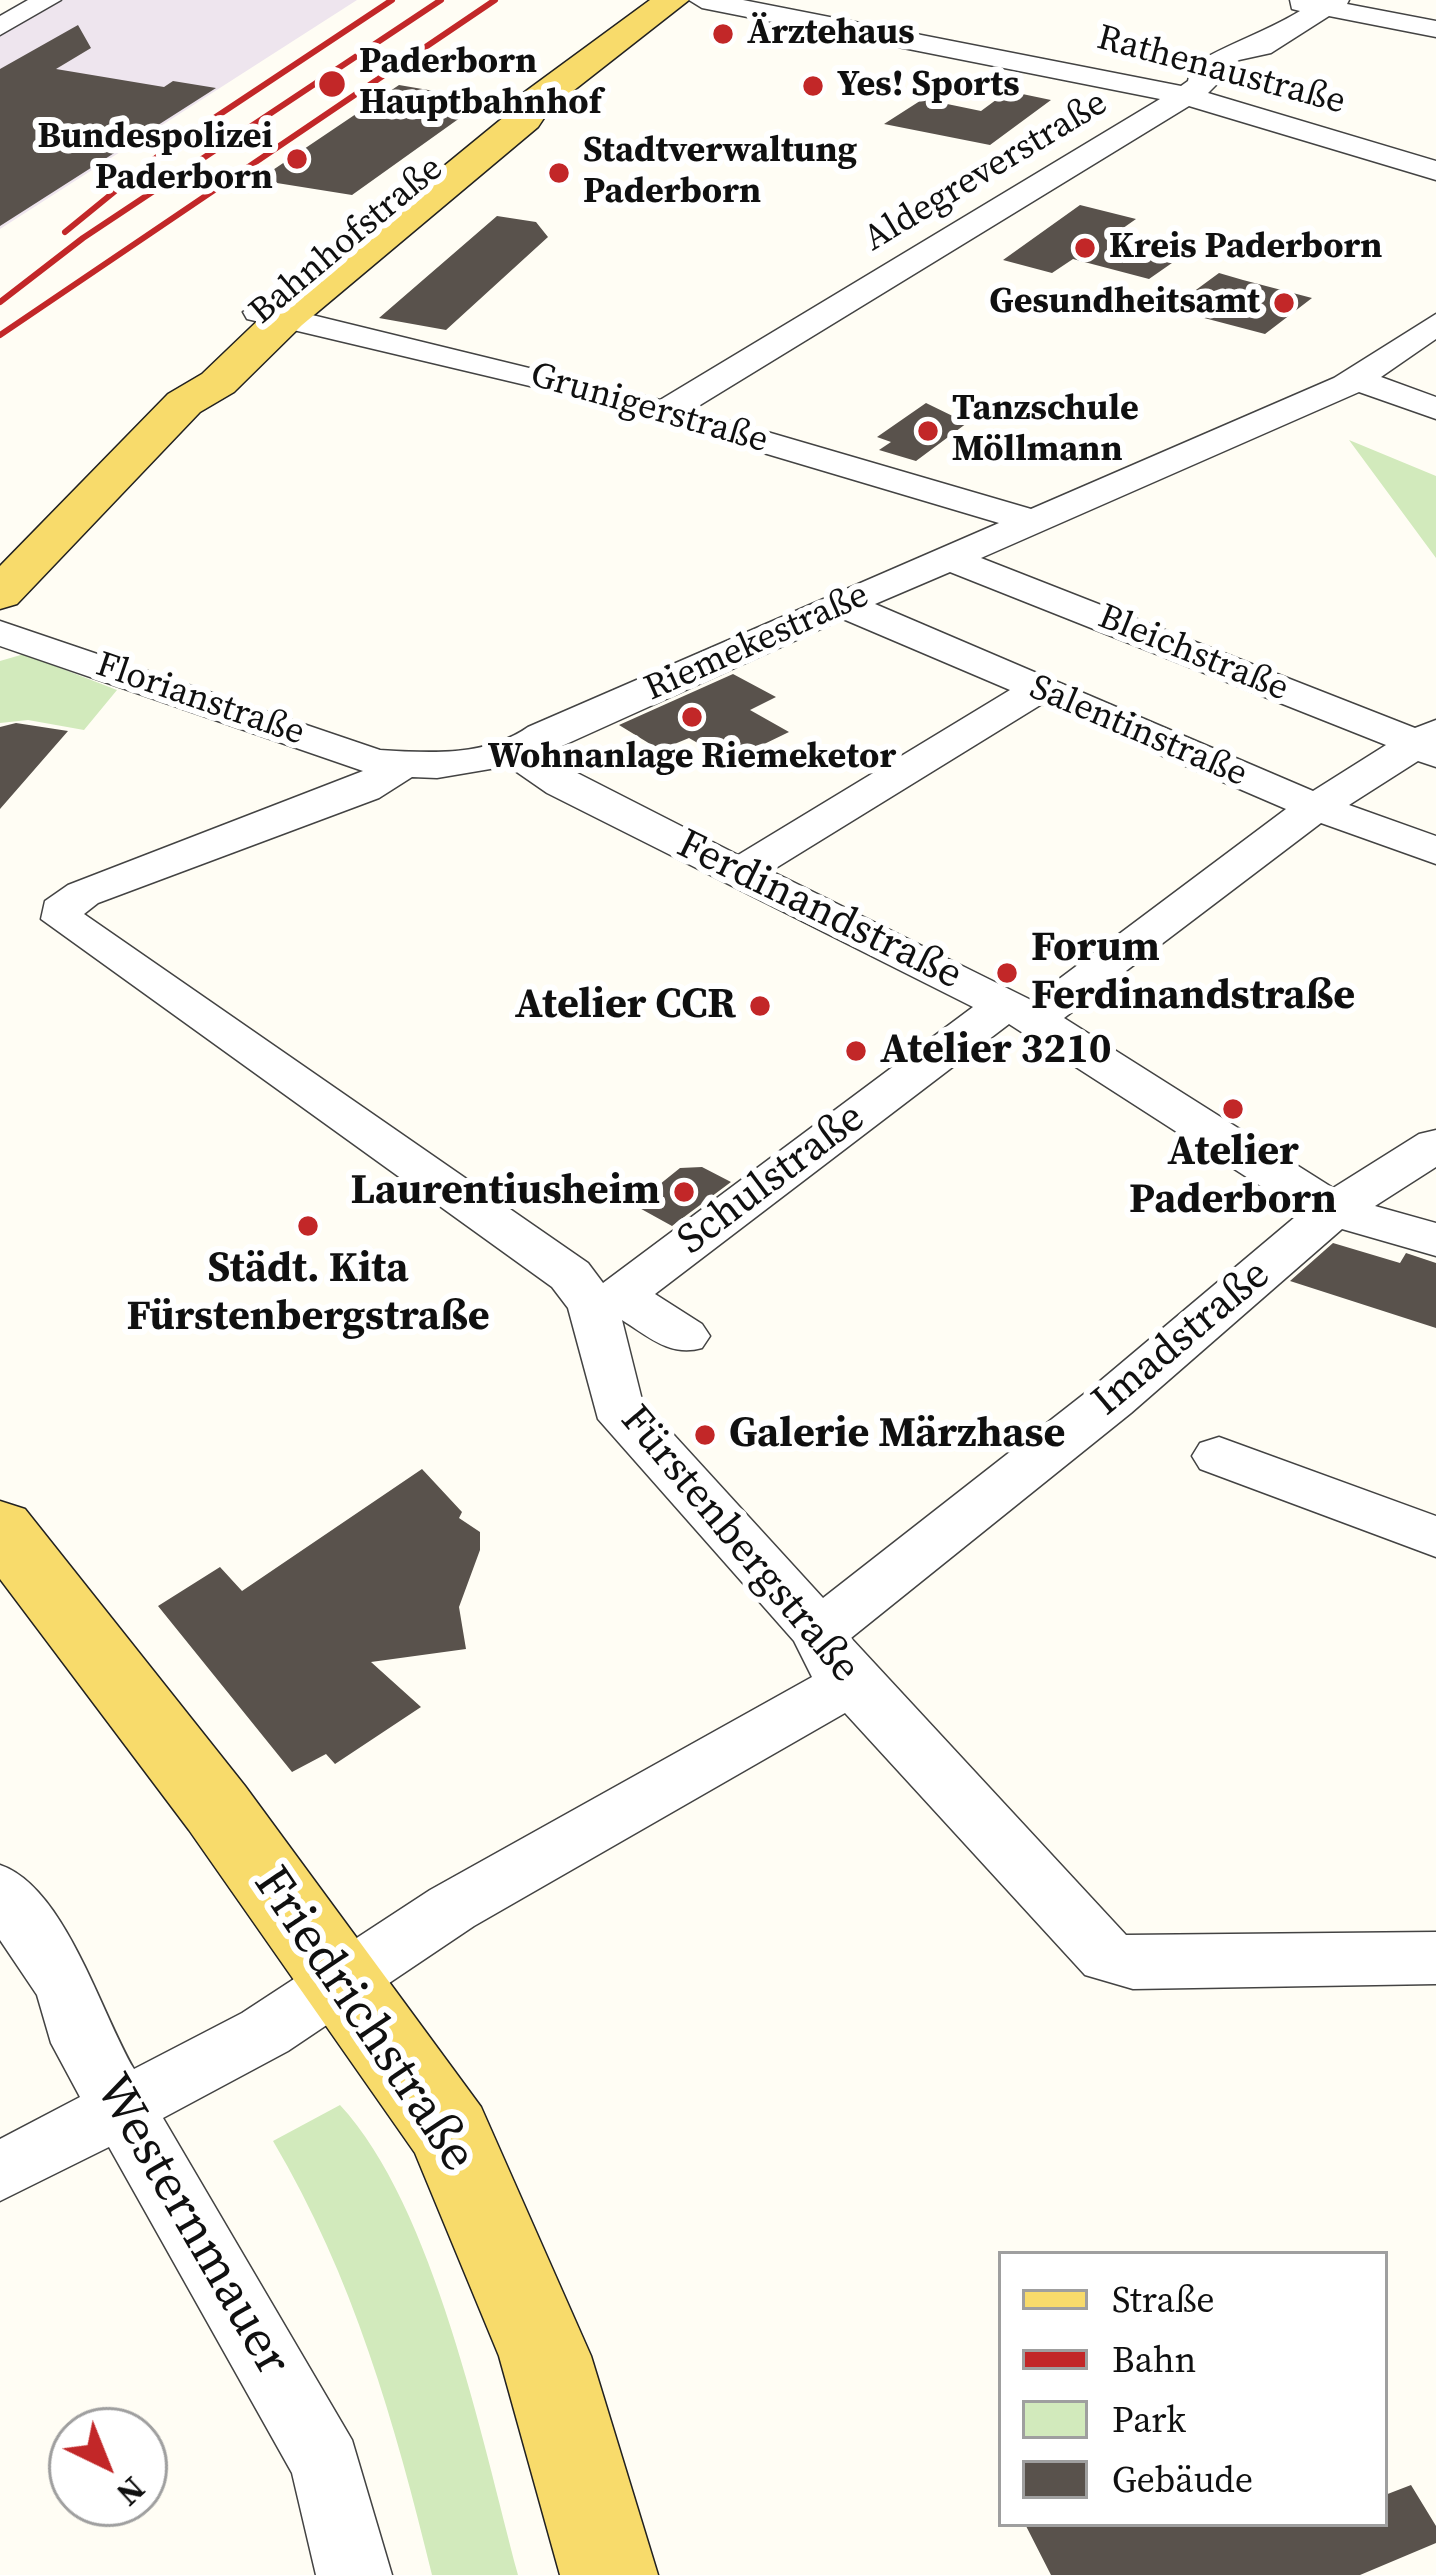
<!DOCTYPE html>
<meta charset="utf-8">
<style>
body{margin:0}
#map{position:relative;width:1436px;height:2575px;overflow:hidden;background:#fffdf4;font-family:"Source Serif 4",serif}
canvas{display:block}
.legend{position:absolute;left:998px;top:2251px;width:390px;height:276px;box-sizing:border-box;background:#fff;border:3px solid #9f9f9f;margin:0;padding:15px 21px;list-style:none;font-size:36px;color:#101010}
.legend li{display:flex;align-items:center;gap:24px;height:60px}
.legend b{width:60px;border:3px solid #9f9f9f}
.north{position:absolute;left:48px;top:2407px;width:120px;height:120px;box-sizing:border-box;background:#fff;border:3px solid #9f9f9f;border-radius:50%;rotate:137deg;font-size:33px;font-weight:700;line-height:48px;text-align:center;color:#101010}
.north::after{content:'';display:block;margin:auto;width:42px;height:54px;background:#c22728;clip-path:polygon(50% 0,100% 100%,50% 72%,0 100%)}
</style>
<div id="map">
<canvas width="1436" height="2575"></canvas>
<ul class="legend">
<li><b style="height:15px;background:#f8db6b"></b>Straße</li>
<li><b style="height:15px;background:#c22728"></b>Bahn</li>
<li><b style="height:33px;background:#d2eabc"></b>Park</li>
<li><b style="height:33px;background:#59524c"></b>Gebäude</li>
</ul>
<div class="north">N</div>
</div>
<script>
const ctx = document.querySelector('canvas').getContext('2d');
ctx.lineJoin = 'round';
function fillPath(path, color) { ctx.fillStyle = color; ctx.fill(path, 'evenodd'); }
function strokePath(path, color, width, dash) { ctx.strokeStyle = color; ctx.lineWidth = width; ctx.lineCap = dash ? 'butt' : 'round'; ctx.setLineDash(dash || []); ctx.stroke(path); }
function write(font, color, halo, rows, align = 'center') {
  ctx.font = font + ' "Source Serif 4",serif'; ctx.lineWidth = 12; ctx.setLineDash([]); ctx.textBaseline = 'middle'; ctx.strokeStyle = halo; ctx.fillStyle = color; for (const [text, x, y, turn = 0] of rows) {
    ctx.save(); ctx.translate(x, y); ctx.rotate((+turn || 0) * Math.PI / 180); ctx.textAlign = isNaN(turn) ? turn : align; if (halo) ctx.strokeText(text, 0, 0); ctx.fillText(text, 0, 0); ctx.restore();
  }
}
const industrial = new Path2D(`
 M63 0H357L0 229V36Z`);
const green = new Path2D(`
 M1349 440 1436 476V558Z
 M24 654 117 690 84 730 28 720 0 723V661Z
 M340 2105C434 2206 482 2440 518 2575H432C395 2423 353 2276 273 2141Z`);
const building = new Path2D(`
 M78 25 91 48 56 69 164 87 173 81 216 88 0 226V69Z
 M399 85 469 97 462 103 478 105 352 195 258 180Z
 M1008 91 1051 100 990 145 884 124 923 99 981 111Z
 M1080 205 1136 219 1109 238 1182 256 1149 279 1073 259 1052 273 1003 260Z
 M497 216 536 222 548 237 446 330 379 318Z
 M1219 273 1243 280 1312 298 1265 334 1170 309Z
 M926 403 967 423 916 461 879 450 891 442 877 437Z
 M733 674 776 697 750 710 789 732 729 761 689 738 660 750 619 725Z
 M16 723 68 731 0 809V727Z
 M702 1167 731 1182 672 1226 634 1205 680 1168Z
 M1333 1243 1400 1263 1406 1253 1436 1263V1328L1290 1281Z
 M422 1469 462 1512 459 1518 480 1532V1550L459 1607 466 1649 371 1662 421 1707 335 1764 326 1754 292 1772 158 1606 220 1567 242 1591Z
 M1411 2485 1436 2526V2543L1360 2575H1051L1025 2524H1385V2495Z`);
const minor = new Path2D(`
 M28 0H61L0 35V16Z
 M689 0H743L1181 86 1188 81 1191 66C1226 44 1264 33 1300 11L1292 9 1290 0H1349L1347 4 1436 21V37L1329 16 1271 53 1239 60 1216 75 1217 84 1208 93 1436 161V180L1189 106 692 410 1031 509 1334 378 1436 314V339L1381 377 1436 397V419L1359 392 981 558 1415 728 1436 720V767L1418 761 1349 805 1436 836V864L1321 823 1064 1018 1333 1188 1419 1134 1436 1130V1167L1375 1206 1436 1223V1256L1342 1229 1131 1413 851 1638 1126 1935 1436 1932V1984L1133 1989 1085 1975 845 1713 474 1926 288 2051 163 2118 352 2440 392 2575H316L292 2473 109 2147 0 2201V2139L80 2097 51 2043 37 1995 0 1940V1865C65 1887 101 2014 134 2069L242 2013 430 1890 812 1677 794 1641 598 1419 568 1308 552 1287 41 919 45 901 68 885 363 771 0 646V621L380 750C430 753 485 757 528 727L999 523 572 396 247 319 243 312 259 302 660 400 1160 99 702 8ZM950 572 1386 745 1313 791 875 604ZM843 619 1010 690 738 855 542 755ZM1042 704 1286 809 1031 1000 771 871ZM508 766 547 793 973 1007 603 1283 588 1263 84 914 98 903 379 798 412 777 437 778ZM1009 1024 1301 1212 1093 1387 823 1598 642 1400 622 1320C649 1337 670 1357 702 1348L710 1336 702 1324 655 1294Z
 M1219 1437 1436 1516V1557L1200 1469 1192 1456 1200 1443Z`);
const major = new Path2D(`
 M650 0H689L550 109 538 127 302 325 234 392 200 412 17 604 0 609V566L168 394 202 374 272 307 510 112 522 94Z
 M0 1501 25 1509 245 1786 481 2107 591 2356 658 2575H560L499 2356 415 2153 189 1830 0 1579Z`);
const rail = new Path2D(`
 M65 232 163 152 392 0
 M0 302 83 238 441 0
 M0 335 495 0`);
const markers = [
 [723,34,12,"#c22728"],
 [332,84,15,"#c22728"],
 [813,86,12,"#c22728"],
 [297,159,12,"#c22728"],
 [559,173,12,"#c22728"],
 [1085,248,12,"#c22728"],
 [1284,303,12,"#c22728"],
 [928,431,12,"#c22728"],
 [692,717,12,"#c22728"],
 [1007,973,12,"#c22728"],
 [760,1006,12,"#c22728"],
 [856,1051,12,"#c22728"],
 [1233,1109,12,"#c22728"],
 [684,1192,12,"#c22728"],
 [308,1226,12,"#c22728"],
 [705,1435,12,"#c22728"]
];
const farPoinames = [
 ["Ärztehaus",747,34],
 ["Paderborn",359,63],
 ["Hauptbahnhof",359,104],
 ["Yes! Sports",837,86],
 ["Bundespolizei",273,138,"right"],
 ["Paderborn",273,179,"right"],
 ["Stadtverwaltung",583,152],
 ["Paderborn",583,193],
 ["Kreis Paderborn",1109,248],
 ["Gesundheitsamt",1260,303,"right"],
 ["Tanzschule",952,410],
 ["Möllmann",952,451],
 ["Wohnanlage Riemeketor",692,758,"center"]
];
const farStreetnames = [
 ["Rathenaustraße",1221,71,15],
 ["Aldegreverstraße",986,172,-31],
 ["Bahnhofstraße",347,241,-40],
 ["Grunigerstraße",649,409,16],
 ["Riemekestraße",757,643,-24],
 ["Bleichstraße",1193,654,22],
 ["Florianstraße",200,700,19],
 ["Salentinstraße",1138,732,23]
];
const streetNames = [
 ["Ferdinandstraße",819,911,26],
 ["Schulstraße",772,1180,-37],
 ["Imadstraße",1182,1339,-40],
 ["Fürstenbergstraße",739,1545,50]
];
const poiNames = [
 ["Forum",1031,949],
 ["Ferdinandstraße",1031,997],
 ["Atelier CCR",736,1006,"right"],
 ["Atelier 3210",880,1051],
 ["Atelier",1233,1153,"center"],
 ["Paderborn",1233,1201,"center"],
 ["Laurentiusheim",660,1192,"right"],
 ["Städt. Kita",308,1270,"center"],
 ["Fürstenbergstraße",308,1318,"center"],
 ["Galerie Märzhase",729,1435]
];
const nearStreetnames = [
 ["Friedrichstraße",363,2020,56],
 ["Westernmauer",191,2226,60]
];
fillPath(industrial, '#eee5ee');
fillPath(green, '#d2eabc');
fillPath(building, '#59524c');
strokePath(minor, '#434343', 3);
strokePath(major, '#212121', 3);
fillPath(minor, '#fff');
fillPath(major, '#f8db6b');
strokePath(rail, '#c22728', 6);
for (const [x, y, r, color] of markers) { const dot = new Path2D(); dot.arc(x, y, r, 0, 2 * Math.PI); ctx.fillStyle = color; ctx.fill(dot); strokePath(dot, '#fff', 4.5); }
write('bold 36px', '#101010', '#fff', farPoinames, 'left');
write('36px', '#101010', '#fff', farStreetnames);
write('42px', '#101010', '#fff', streetNames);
write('bold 42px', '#101010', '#fff', poiNames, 'left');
write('51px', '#101010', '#fff', nearStreetnames);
</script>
